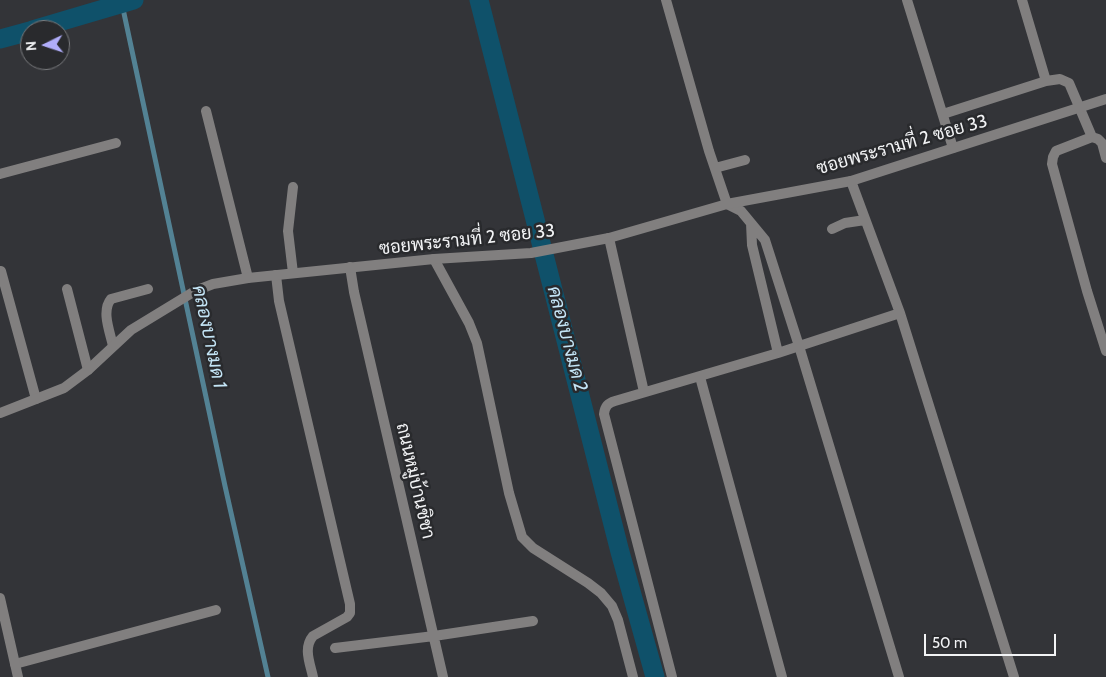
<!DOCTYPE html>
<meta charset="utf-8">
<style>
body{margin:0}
#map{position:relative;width:1106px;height:677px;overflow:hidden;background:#333438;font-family:Cabin,sans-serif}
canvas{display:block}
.north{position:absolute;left:20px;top:20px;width:50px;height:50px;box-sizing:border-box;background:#292a2d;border:1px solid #797a7d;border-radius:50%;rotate:266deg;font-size:14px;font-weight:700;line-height:20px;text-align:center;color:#f2f3f5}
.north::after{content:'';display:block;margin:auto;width:18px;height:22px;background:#b0adfa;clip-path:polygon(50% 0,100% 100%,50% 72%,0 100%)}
.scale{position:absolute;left:924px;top:634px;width:132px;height:22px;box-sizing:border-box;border:2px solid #f2f3f5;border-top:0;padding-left:6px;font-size:15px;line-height:18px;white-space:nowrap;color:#f2f3f5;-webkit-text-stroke:4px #292a2d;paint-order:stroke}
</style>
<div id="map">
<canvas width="1106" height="677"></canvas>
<div class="north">N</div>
<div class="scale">50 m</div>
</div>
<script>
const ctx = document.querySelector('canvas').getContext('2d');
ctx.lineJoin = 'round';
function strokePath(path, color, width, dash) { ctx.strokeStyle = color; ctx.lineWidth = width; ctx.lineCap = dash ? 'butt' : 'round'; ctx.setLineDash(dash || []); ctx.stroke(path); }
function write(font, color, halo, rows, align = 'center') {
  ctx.font = font + ' Cabin,Sarabun,sans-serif'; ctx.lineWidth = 5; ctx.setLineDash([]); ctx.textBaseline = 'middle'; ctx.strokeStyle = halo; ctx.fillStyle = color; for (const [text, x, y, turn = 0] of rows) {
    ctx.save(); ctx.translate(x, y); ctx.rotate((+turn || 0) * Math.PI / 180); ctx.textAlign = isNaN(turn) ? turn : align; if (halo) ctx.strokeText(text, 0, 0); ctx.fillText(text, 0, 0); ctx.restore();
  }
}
const stream = new Path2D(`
 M122 4 225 486 268 677`);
const canal = new Path2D(`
 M479 0 620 552 655 677
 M32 30 134 0
 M0 39 30 31`);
const service = new Path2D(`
 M907 0 953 148
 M1022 0 1046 81 1060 79 1069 83 1092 137 1056 151 1053 157 1052 164 1087 291 1106 351
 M943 114 1046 81
 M1092 137 1098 139 1102 143 1106 158
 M15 664 216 610`);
const minor = new Path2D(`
 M666 0 709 151 727 204 741 211 765 240 799 346 899 677
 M206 111 248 278
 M715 168 745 160
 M0 174 116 143
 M851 181 900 313 1014 677
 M293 187 288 231 293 273
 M751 223 752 245 778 353
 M832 229 845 223 865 220
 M609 238 644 392
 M434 259 469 323 477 343 509 493 522 537 533 548 588 583 601 593 612 606 618 620 633 677
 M350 267 354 292 443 677
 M1 271 36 399
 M276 275 279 301 350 604V613L347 617 313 636C303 648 310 663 313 677
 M67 289 88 370
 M113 346C110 332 101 311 111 299L148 289
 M700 377 782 677
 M0 598 18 677
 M335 648 434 636 533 621
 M672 677 604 414C605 406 608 403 615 401L778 353 900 313`);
const tertiary = new Path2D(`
 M0 413 64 388 88 370 131 330 195 291 213 284 248 278 434 259 531 253 609 238 727 204 851 181 1106 99`);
const streetNames = [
 ["ซอยพระรามที่ 2 ซอย 33",902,145,-16],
 ["ซอยพระรามที่ 2 ซอย 33",467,240,-6],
 ["ถนนหมู่บ้านชิชา",415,481,77]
];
const waterNames = [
 ["คลองบางมด 1",209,337,78],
 ["คลองบางมด 2",567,339,75]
];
strokePath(stream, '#538294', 5);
strokePath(canal, '#0f516a', 19);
strokePath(service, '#817f7f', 10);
strokePath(minor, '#817f7f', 10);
strokePath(tertiary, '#817f7f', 10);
write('18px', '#f2f3f5', '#292a2d', streetNames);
write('italic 19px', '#c4e5f6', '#292a2d', waterNames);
</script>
